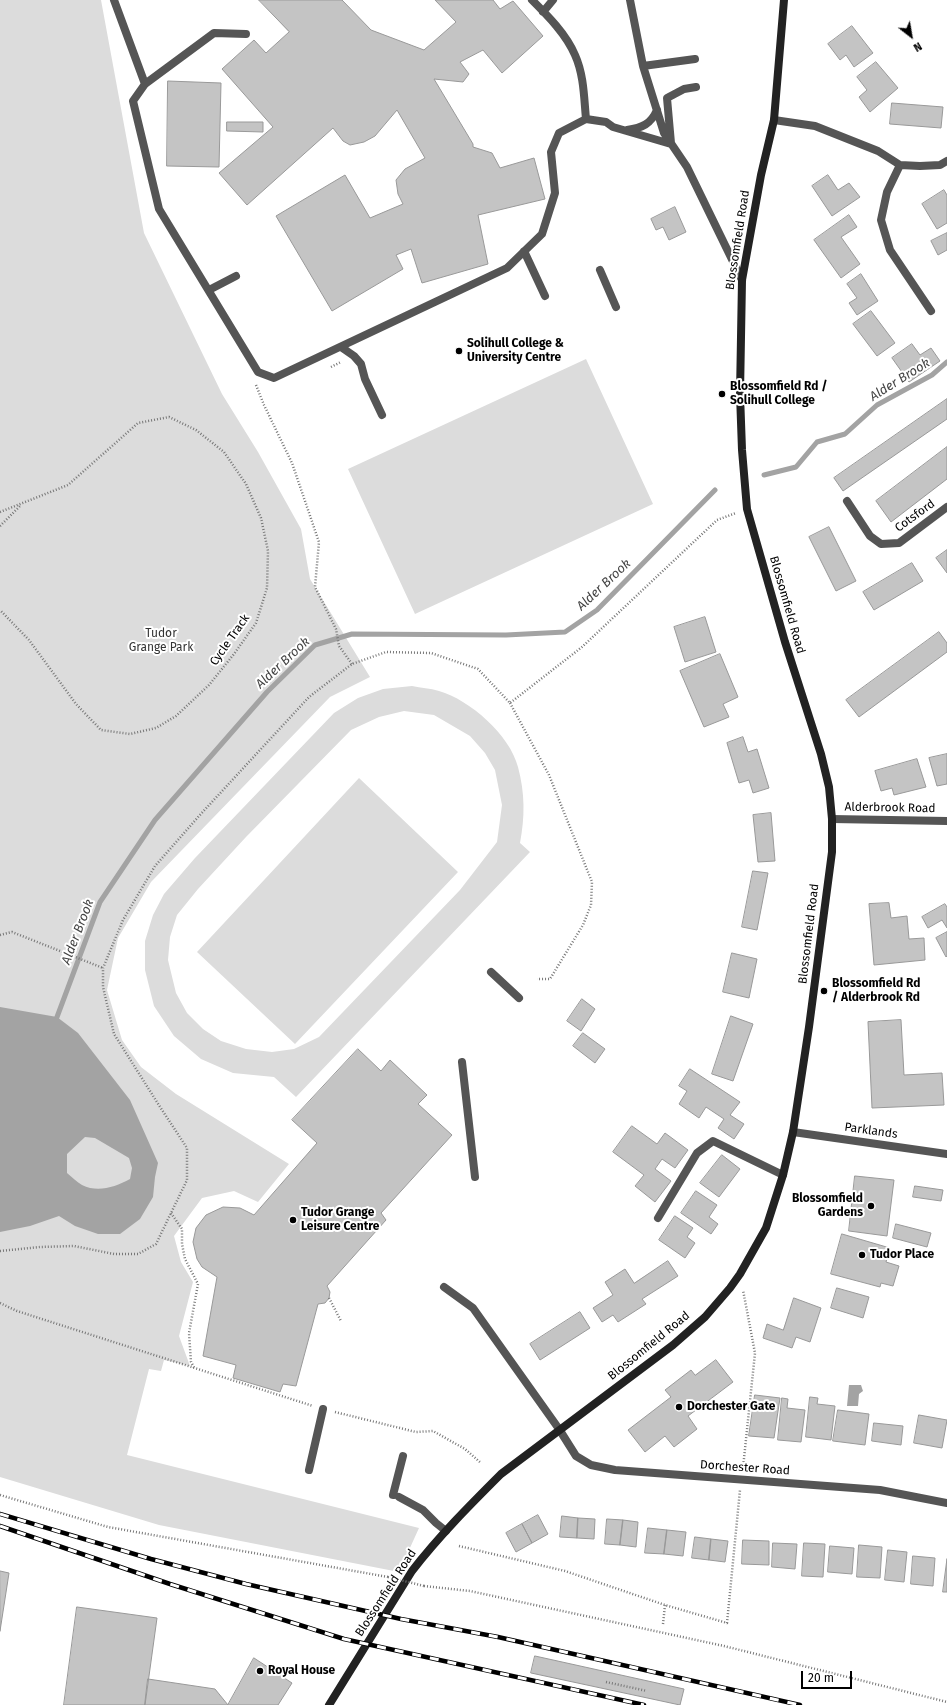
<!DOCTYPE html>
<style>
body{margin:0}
#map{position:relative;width:947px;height:1705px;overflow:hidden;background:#fff;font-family:"Fira Sans",sans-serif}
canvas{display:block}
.north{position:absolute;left:891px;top:16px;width:40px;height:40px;-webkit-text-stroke:3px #fff;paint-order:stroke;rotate:149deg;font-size:11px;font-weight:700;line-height:16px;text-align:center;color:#000}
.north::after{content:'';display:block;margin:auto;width:14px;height:18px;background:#000;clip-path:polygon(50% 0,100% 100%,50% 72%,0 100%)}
.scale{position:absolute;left:801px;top:1671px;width:51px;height:18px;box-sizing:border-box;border:2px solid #000;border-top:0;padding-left:5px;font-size:12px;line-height:14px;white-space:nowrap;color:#000;-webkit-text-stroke:3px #fff;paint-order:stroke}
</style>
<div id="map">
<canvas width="947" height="1705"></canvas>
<div class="north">N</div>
<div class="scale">20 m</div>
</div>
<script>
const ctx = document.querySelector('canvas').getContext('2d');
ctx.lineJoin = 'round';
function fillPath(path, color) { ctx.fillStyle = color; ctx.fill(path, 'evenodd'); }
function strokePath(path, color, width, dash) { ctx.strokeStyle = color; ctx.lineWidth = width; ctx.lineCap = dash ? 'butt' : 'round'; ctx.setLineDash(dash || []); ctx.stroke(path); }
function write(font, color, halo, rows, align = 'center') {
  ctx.font = font + ' "Fira Sans",sans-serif'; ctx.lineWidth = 4; ctx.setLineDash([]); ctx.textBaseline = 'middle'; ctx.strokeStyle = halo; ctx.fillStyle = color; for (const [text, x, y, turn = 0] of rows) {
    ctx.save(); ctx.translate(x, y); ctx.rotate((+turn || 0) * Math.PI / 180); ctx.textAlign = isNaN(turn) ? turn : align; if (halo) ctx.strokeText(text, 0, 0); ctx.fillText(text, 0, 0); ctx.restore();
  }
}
const green = new Path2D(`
 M0 0H101L144 233 222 394 258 452 301 529 310 579 370 677 330 697 151 882 118 938 107 990 122 1040 141 1067 176 1094 289 1164 258 1202 234 1191 202 1198 174 1236 181 1262 193 1282 179 1336 190 1366 164 1360 161 1371 149 1369 127 1455 419 1528 399 1572 159 1525 0 1477Z
 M586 359 653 504 415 614 348 469Z
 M412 686C421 688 430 688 439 691 470 700 510 735 518 767 525 793 525 817 520 843L530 852 296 1097 274 1077 233 1073 201 1059 174 1036 154 1006 145 970V941L153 915 164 894 195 858 334 713 358 698 383 689ZM404 711 434 715 470 736 485 753 495 770 502 805 497 842 460 890 319 1037 294 1049 272 1052 246 1049 221 1041 203 1029 187 1013 176 993 168 960 170 937 177 915 198 889 246 837 351 730 379 717Z
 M359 778 458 872 295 1044 197 952Z`);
const water = new Path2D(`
 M0 1007 57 1017 78 1033 130 1100 158 1163 155 1177 153 1197 140 1219 120 1234H98L75 1226 59 1216 30 1226 0 1232ZM85 1137 95 1138 129 1158 132 1168 130 1179C115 1187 98 1193 82 1185 77 1182 72 1177 67 1173V1154Z
 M849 1385H861L863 1391 859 1394 858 1406H847Z`);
const stream = new Path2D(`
 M764 475 796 467 817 442 845 434 877 405 932 375 947 362
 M57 1017 100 902 155 820 267 692 315 645 352 634 506 635 565 632 597 610 715 490`);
const building = new Path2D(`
 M259 0H342L371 30 424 50 456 22 435 0H493L500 9 513 1 543 36 502 73 483 50 460 62 469 74 463 82 434 79 473 144V147L492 153 500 168 534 158 545 199 478 215 488 264 422 283 411 249 396 255 403 269 332 311 276 216 345 175 370 218 403 204 398 194 396 180 405 169 425 158 397 110 375 136 364 142 350 145 343 141 333 128 247 205 219 173 273 127 222 69 254 40 266 53 289 32Z
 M852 26 873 53 854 67 846 55 840 60 828 44Z
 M876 62 898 88 870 112 859 97 867 90 857 77Z
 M168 81 221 83 219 167 167 166Z
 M892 103 943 107 941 128 890 124Z
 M227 122H263V132L227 131Z
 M828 175 838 190 849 183 860 197 832 216 812 186Z
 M944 190 947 195V223L937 229 922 204Z
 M675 207 686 232 669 240 663 227 656 230 651 219Z
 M849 215 857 227 841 237 860 264 841 278 814 240Z
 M947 233V250L938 255 931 241Z
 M861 274 878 301 857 315 849 303 857 298 847 284Z
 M871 311 895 343 877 356 853 324Z
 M912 344 920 355 931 348 940 361 909 382 892 358Z
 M947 399V419L843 491 834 478Z
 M947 447V479L891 522 876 501Z
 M829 527 856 581 836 591 809 537Z
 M947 550V573L936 558Z
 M912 563 923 581 874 610 863 592Z
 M705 617 716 652 685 662 674 627Z
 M939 632 947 643V652L859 717 846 700Z
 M720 654 738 697 723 704 729 717 704 727 680 671Z
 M743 737 748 752 757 749 769 788 753 793 749 780 739 783 727 743Z
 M947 754V784L937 786 929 758Z
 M917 759 926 787 894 795 892 788 881 791 875 771Z
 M771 813 775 861 758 862 753 815Z
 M753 871 768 873 757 930 742 927Z
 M889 903 891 918 907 916 909 939 924 938 925 960 874 965 869 904Z
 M945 904 947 907V928L942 920 928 928 922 917Z
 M947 932V956L946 957 936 938Z
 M732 953 757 959 749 998 723 992Z
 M582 999 595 1009 581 1031 567 1021Z
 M731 1016 753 1024 733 1081 712 1074Z
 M901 1020 904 1075 942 1073 944 1105 872 1108 868 1022Z
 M583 1033 605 1049 595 1063 573 1046Z
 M358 1049 381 1071 390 1060 427 1095 418 1104 452 1135 381 1213 386 1220 327 1286 330 1292 329 1298 325 1303 318 1304 296 1386 283 1384 280 1392 233 1378 236 1365 203 1356 217 1277 202 1267 197 1259 193 1242 196 1228 206 1215 223 1207 240 1208 254 1215 317 1143 292 1120Z
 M690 1069 740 1102 730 1115 744 1124 734 1139 718 1128 724 1119 706 1107 699 1118 679 1104 687 1091 679 1086Z
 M632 1126 657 1144 665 1133 688 1150 675 1168 662 1159 655 1169 671 1181 655 1202 635 1186 644 1175 613 1152Z
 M722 1155 740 1169 719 1197 700 1183Z
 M855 1176 894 1180 887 1236 849 1231Z
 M915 1186 943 1190 941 1201 913 1197Z
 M696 1191 717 1205 709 1217 718 1224 711 1234 681 1213Z
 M675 1216 693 1228 687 1237 695 1243 685 1258 659 1240Z
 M896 1224 931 1233 927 1247 893 1238Z
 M842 1234 890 1248 886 1262 899 1266 893 1286 881 1283 880 1287 831 1274Z
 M668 1261 678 1276 642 1299 646 1304 618 1322 613 1315 602 1322 593 1308 613 1295 605 1282 625 1269 634 1283Z
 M837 1288 869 1297 863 1318 831 1308Z
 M794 1298 821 1308 810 1342 796 1337 792 1348 763 1338 767 1324 783 1330Z
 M580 1312 590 1328 540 1360 530 1344Z
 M716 1360 733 1382 688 1416 697 1429 674 1447 665 1436 645 1452 628 1430 671 1397 665 1390 691 1370 695 1375Z
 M755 1395 780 1398 774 1438 749 1436Z
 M810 1397 818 1398 817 1404 835 1406 831 1440 806 1437Z
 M782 1398 788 1399 787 1408 805 1410 801 1442 778 1440Z
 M838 1410 869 1414 865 1445 833 1441Z
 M919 1415 947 1420 942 1448 914 1443Z
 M874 1423 903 1426 901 1445 872 1441Z
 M538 1515 548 1534 532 1543 522 1524Z
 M562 1516 578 1518 577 1538 560 1537Z
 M578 1518 595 1519 594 1539 577 1538Z
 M607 1519 623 1520 620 1545 605 1544Z
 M623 1520 638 1522 636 1547 620 1545Z
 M522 1524 532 1543 516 1552 506 1533Z
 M648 1528 667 1530 664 1554 645 1553Z
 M667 1530 686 1532 683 1556 664 1554Z
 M695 1537 711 1539 709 1560 692 1558Z
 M711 1539 728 1541 725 1562 709 1560Z
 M743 1540 769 1541V1565L742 1564Z
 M773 1543 797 1544 795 1569 772 1567Z
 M804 1543 825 1544 823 1577 802 1576Z
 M859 1545 882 1547 880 1578 857 1577Z
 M830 1546 854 1548 852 1574 828 1572Z
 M888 1550 907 1552 904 1582 885 1580Z
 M913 1556 935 1558 933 1586 911 1584Z
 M947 1559V1592H943Z
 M0 1571 9 1573 0 1631Z
 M77 1607 157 1618 145 1705H64Z
 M535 1656 684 1689 680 1705 531 1673Z
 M254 1658 292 1683 278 1705H228Z
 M148 1679 215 1689 228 1705H145Z`);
const path = new Path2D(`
 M331 367 341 362
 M256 385 264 405 292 463 319 542 315 587 336 629 339 646 352 664
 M0 512 68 485 138 423 169 417 196 430 224 452 246 484 261 518 268 551 267 588 256 623 234 654 209 685 176 716 156 728 130 734 101 730 76 704 29 640 0 610
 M0 526 21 505
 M510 703 549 775 592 882 591 905 583 925 550 979H537
 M0 935 12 932 103 968
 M171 1213 182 1229V1244L185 1259 198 1284 189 1333 191 1362 195 1369
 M0 1251 40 1247 74 1246 114 1254H138L156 1244 187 1180V1148L162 1110 114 1034 103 987V968L123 920 155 866 199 816 309 697 352 664 386 652 431 653 478 669 510 703 582 647 717 520 736 513
 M329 1298 341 1321
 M0 1303 17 1311 313 1406
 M335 1412 416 1432 433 1431 465 1449 481 1463
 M743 1468 755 1353 743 1290
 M0 1495 108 1527 388 1577
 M459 1546 565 1571 665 1605 727 1623 740 1490
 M424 1586 470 1591 724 1646 947 1702
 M663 1624 665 1605
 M606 1682 647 1691`);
const service = new Path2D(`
 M114 0 145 84 133 101 159 209 258 372 274 378 507 268 542 234 555 193 551 152 559 133 586 119 606 122 613 127 671 144
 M532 0C548 16 566 34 575 55 584 75 584 98 586 119
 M630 0 643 66 664 133 687 167 742 280
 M543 12 553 0
 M643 66 695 59
 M145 84 214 33 246 34
 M627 130C642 128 651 124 657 110
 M671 143 667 98 684 89 696 87
 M524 251 545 296
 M600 270 616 307
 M209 290 236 276
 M341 347 354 356 361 364 365 379 382 415
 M491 972 519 998
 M462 1062 475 1177
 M658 1218 697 1153 713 1141 783 1175
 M444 1287 473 1308 559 1429
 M309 1470 323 1409
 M393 1495 403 1456
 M399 1497 423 1510 436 1523 446 1531`);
const minor = new Path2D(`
 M774 120 815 126 878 151 900 165 920 166 940 165 947 161
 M900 165 887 192 881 220 890 250 931 311
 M847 501 870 536 881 544 899 543 947 507
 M832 819 947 821
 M793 1132 947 1154
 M559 1429 576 1456 591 1465 615 1470 880 1490 947 1503`);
const secondary = new Path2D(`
 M329 1705 412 1571C439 1536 470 1505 501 1474L673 1345 705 1317 730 1288 740 1274 766 1228 783 1175 793 1132 809 1027 832 852V819L829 787 821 754 785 642 747 509 742 450 740 394 742 280 761 175 774 120 784 0`);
const rail = new Path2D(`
 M0 1514 151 1559 246 1584 401 1619 498 1637 800 1705
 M0 1526 170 1584 344 1639 644 1705`);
const pathBridge = new Path2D(`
 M388 1577 424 1586`);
const markers = [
 [459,351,4,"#000"],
 [722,394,4,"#000"],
 [824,991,4,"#000"],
 [871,1206,4,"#000"],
 [293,1220,4,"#000"],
 [862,1255,4,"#000"],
 [679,1407,4,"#000"],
 [260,1671,4,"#000"]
];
const streetNames = [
 ["Blossomfield Road",738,240,-81],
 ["Cotsford",915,516,-36],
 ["Blossomfield Road",787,605,74],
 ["Cycle Track",230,640,-55],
 ["Alderbrook Road",890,808,1],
 ["Blossomfield Road",809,934,-83],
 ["Parklands",871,1131,8],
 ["Blossomfield Road",649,1346,-39],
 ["Dorchester Road",745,1468,4],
 ["Blossomfield Road",386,1593,-57]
];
const poiNames = [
 ["Solihull College &",467,344],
 ["University Centre",467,358],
 ["Blossomfield Rd /",730,387],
 ["Solihull College",730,401],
 ["Blossomfield Rd",832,984],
 ["/ Alderbrook Rd",832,998],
 ["Blossomfield",863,1199,"right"],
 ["Gardens",863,1213,"right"],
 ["Tudor Grange",301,1213],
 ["Leisure Centre",301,1227],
 ["Tudor Place",870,1255],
 ["Dorchester Gate",687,1407],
 ["Royal House",268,1671]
];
const parkNames = [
 ["Tudor",161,634],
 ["Grange Park",161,648]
];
const waterNames = [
 ["Alder Brook",900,380,-32],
 ["Alder Brook",604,585,-43],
 ["Alder Brook",283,663,-43],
 ["Alder Brook",78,932,-69]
];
fillPath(green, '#dcdcdc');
fillPath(water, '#a3a3a3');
strokePath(stream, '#a3a3a3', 5);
fillPath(building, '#c4c4c4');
strokePath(building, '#999', 1);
strokePath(path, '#777', 2.5, [1, 2]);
strokePath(service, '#555', 8);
strokePath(minor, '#555', 8);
strokePath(secondary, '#222', 8);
strokePath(rail, '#000', 4.5);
strokePath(rail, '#fff', 3, [9]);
strokePath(pathBridge, '#777', 2.5, [1, 2]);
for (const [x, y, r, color] of markers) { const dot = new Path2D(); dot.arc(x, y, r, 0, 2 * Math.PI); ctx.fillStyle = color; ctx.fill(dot); strokePath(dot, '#fff', 1.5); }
write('12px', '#000', '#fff', streetNames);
write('bold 12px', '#000', '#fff', poiNames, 'left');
write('12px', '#333', '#fff', parkNames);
write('italic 13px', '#444', '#fff', waterNames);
</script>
